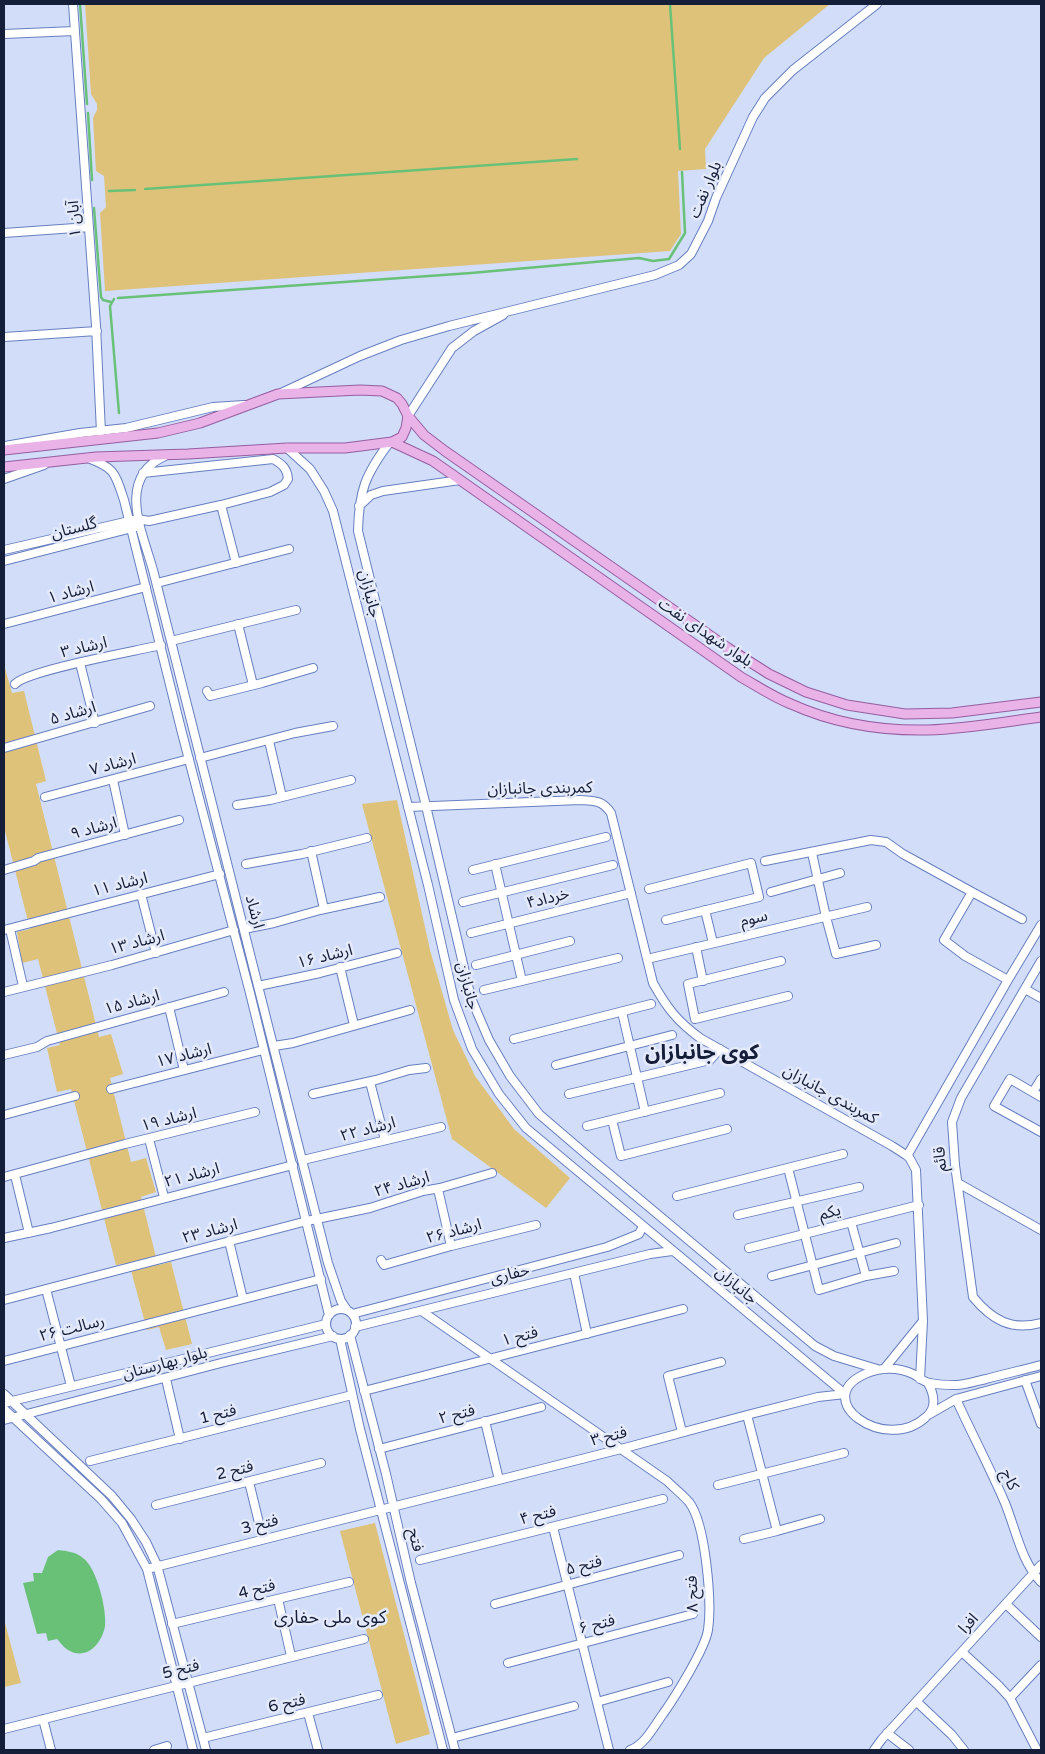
<!DOCTYPE html>
<meta charset="utf-8">
<style>
body{margin:0}
#map{position:relative;width:1045px;height:1754px;overflow:hidden;background:#d1ddf9;font-family:"Varela Round",sans-serif}
canvas{display:block}
.frame{position:absolute;inset:0;border:5px solid #151e38;pointer-events:none}
</style>
<div id="map">
<canvas width="1045" height="1754"></canvas>
<div class="frame"></div>
</div>
<script>
const ctx = document.querySelector('canvas').getContext('2d');
ctx.lineJoin = 'round';
function fillPath(path, color) { ctx.fillStyle = color; ctx.fill(path, 'evenodd'); }
function strokePath(path, color, width, dash) { ctx.strokeStyle = color; ctx.lineWidth = width; ctx.lineCap = dash ? 'butt' : 'round'; ctx.setLineDash(dash || []); ctx.stroke(path); }
function write(font, color, halo, rows, align = 'center') {
  ctx.font = font + ' "Varela Round","Noto Sans Arabic",sans-serif'; ctx.lineWidth = 5; ctx.setLineDash([]); ctx.textBaseline = 'middle'; ctx.strokeStyle = halo; ctx.fillStyle = color; for (const [text, x, y, turn = 0] of rows) {
    ctx.save(); ctx.translate(x, y); ctx.rotate((+turn || 0) * Math.PI / 180); ctx.textAlign = isNaN(turn) ? turn : align; if (halo) ctx.strokeText(text, 0, 0); ctx.fillText(text, 0, 0); ctx.restore();
  }
}
const green = new Path2D(`
 M85 4H830L764 58 705 149 706 169 678 171 681 234 670 251 105 291 100 213 106 207 104 176 96 171 93 118 97 110V104L91 94Z
 M4 665 12 693 24 691 46 781 36 784 99 1037 111 1034 123 1074 110 1078 131 1162 146 1158 156 1192 141 1197 158 1265 171 1262 192 1344 166 1350 159 1327 147 1330 129 1263 116 1265 71 1089 57 1092 47 1048 60 1045 38 959 22 963 17 932 30 929 4 827Z
 M397 800 430 950 453 1030 475 1076 514 1129 570 1178 546 1208 452 1139 362 804Z
 M375 1523 430 1734 396 1744 340 1531Z
 M4 1619 21 1683 4 1687Z`);
const water = new Path2D(`
 M58 1550C67 1551 76 1552 83 1558 97 1568 107 1610 105 1626 102 1644 86 1661 68 1650 63 1647 60 1642 57 1639L48 1641 46 1633 37 1634 23 1583 34 1581 33 1573H42L48 1557Z`);
const stream = new Path2D(`
 M80 4 87 104
 M670 4 680 149
 M88 113 92 180
 M145 189 577 159
 M109 191 135 190
 M94 208 101 297 103 300 111 302
 M118 298 471 273 639 258 653 261 669 259 685 233 682 172
 M114 299 110 306 119 413`);
const minor = new Path2D(`
 M73 4 96 326 101 432
 M4 34 75 31
 M4 233 89 227
 M4 337 97 331
 M281 393 360 356 401 340 449 326 655 275 679 265 691 254 708 221 716 198 753 117 765 98 793 70 877 4
 M408 416 452 348 474 331 503 315
 M389 443C365 475 359 491 358 531L426 806 471 998 489 1040 510 1076 539 1114 588 1156 815 1346 834 1356 877 1369
 M5 446 80 433 126 428 213 407 244 405
 M287 448 310 469 324 491 333 511 428 885 454 1000 472 1049 499 1094 526 1128 845 1394
 M165 456C116 478 142 531 153 570L328 1263 341 1301 347 1310
 M88 458C115 468 115 473 124 500L182 733 250 993 329 1315
 M4 479 44 465
 M221 505 236 563
 M359 506 371 495 383 491 460 480
 M4 550 138 519 149 521 221 505 270 492 284 485 288 479C287 468 282 464 273 459L143 473
 M4 561 136 527
 M157 583 289 549
 M4 624 146 587
 M238 624 253 685
 M171 641 296 610
 M80 663 95 723
 M15 684C28 670 136 651 161 645
 M207 691 210 696 262 683 313 668
 M269 741 282 797
 M4 748 150 706
 M200 758 295 733 333 726
 M113 780 125 835
 M45 797 189 759
 M237 805 270 800 351 780
 M408 807 580 800C595 801 602 800 611 813L653 983C667 1008 677 1021 700 1038L892 1146 909 1157 916 1170 923 1321 920 1379
 M311 851 324 909
 M812 853 826 917 836 954 876 945
 M765 861 871 840 886 842 903 854 972 892 944 940 965 956 1008 980 907 1156
 M246 864 302 854 367 838
 M495 864 522 981
 M4 870 34 861 38 858 179 820
 M473 870 606 837
 M649 889 751 863 759 897 666 920
 M771 892 840 873
 M972 892 1022 919
 M141 894 156 953
 M463 902 613 865
 M705 910 713 943
 M10 929 23 986
 M244 929 274 923 320 910 380 897
 M4 930 220 874
 M471 933 631 893
 M696 947 703 981
 M647 959 867 907
 M781 961 688 984 695 1019 788 996
 M1041 961 961 1098 952 1122 955 1165 973 1297C992 1320 1011 1331 1041 1323
 M476 965 570 941
 M340 967 354 1025
 M1008 980 1041 925
 M258 986 320 973 397 953
 M1025 989 1041 998
 M484 990 618 958
 M4 992 112 965 234 930
 M169 1007 184 1070
 M622 1012 645 1112
 M514 1039 651 1004
 M274 1046 293 1043 410 1010
 M4 1055 37 1047 47 1041 224 992
 M556 1065 672 1035
 M370 1082 385 1140
 M111 1089 263 1050
 M1033 1092 1041 1079
 M313 1094 376 1080 409 1070 426 1068
 M569 1094 710 1060 720 1049
 M1041 1097 1010 1079 994 1106 1041 1132
 M4 1115 75 1096
 M612 1120 621 1156 727 1129
 M587 1126 720 1093
 M149 1139 164 1197
 M303 1160 441 1127
 M788 1168 819 1290 866 1276 851 1222
 M15 1175 29 1233
 M4 1177 125 1144 255 1112
 M958 1183 1041 1230
 M438 1189 451 1246
 M677 1196 843 1154
 M738 1215 859 1187
 M4 1238 51 1228 293 1165
 M229 1241 243 1299
 M749 1248 919 1205
 M381 1260 384 1265 451 1246 536 1225
 M574 1273 587 1334
 M772 1276 896 1243
 M866 1276 894 1271
 M46 1289 307 1221 370 1208 423 1191 440 1188 492 1173
 M4 1300 46 1289 71 1386
 M326 1324a15 15 0 1 1 30 0a15 15 0 1 1-30 0Z
 M423 1312 667 1481C674 1488 683 1495 689 1502 706 1524 712 1603 708 1630 705 1649 675 1697 663 1714 654 1726 645 1745 630 1750
 M352 1314 607 1247 639 1234 643 1226
 M355 1327 650 1254 672 1251
 M350 1335 386 1474 411 1583 455 1750
 M340 1339 360 1429 443 1750
 M4 1361 321 1279
 M884 1369 923 1321
 M166 1379 180 1439
 M1025 1380 1041 1424
 M928 1383C934 1394 937 1408 926 1417 885 1455 809 1399 865 1374 880 1367 899 1367 913 1374 919 1377 923 1382 930 1383 938 1385 947 1385 956 1385 966 1385 976 1381 986 1379 1004 1374 1023 1370 1041 1365
 M364 1391 683 1309
 M4 1394 112 1496 131 1519 146 1542 157 1565 206 1750
 M956 1399C972 1434 990 1468 1005 1503 1016 1530 1021 1561 1041 1582
 M4 1403 326 1324
 M4 1409 101 1499 122 1523 147 1569 193 1750
 M930 1414 956 1399 1041 1376
 M747 1415 777 1531 820 1519
 M4 1420 221 1363 333 1336
 M485 1421 499 1480
 M682 1432 668 1376 721 1362
 M379 1449 541 1407
 M90 1461 352 1395
 M249 1482 263 1539
 M718 1485 844 1453
 M156 1505 321 1463
 M553 1527 609 1750
 M744 1539 777 1531
 M420 1560 663 1499
 M147 1569 621 1449 747 1415 818 1397 845 1394
 M278 1599 291 1656
 M495 1604 679 1555
 M1006 1604 1041 1637
 M172 1624 349 1582
 M962 1652 998 1685 1010 1698 1037 1750
 M508 1663 693 1614
 M1010 1698 1041 1665
 M597 1702 668 1682
 M917 1702 952 1735 964 1750
 M308 1713 318 1750
 M43 1719 51 1750
 M4 1729 364 1639
 M887 1733 909 1750
 M203 1738 378 1695
 M452 1738 574 1706
 M154 1750 167 1746
 M874 1750 882 1739 1041 1565`);
const major = new Path2D(`
 M408 416 424 435 445 451 728 648 769 674 806 692 847 705 905 714 952 713 1041 702
 M392 442 433 461 741 677C757 686 773 697 791 704 833 723 882 731 928 730 966 729 1004 722 1041 717
 M4 450 158 433 200 423 278 394 360 390 382 391 397 398 402 404 408 416 406 428 402 437 392 442 345 448H287L188 454 96 457 4 467`);
const streetNames = [
 ["بلوار نفت",706,190,-67],
 ["آبان ۱",75,219,-94],
 ["گلستان",74,529,-14],
 ["ارشاد ۱",71,593,-15],
 ["جانبازان",369,594,76],
 ["بلوار شهدای نفت",705,633,34],
 ["ارشاد ۳",84,648,-13],
 ["ارشاد ۵",73,714,-16],
 ["ارشاد ۷",113,765,-15],
 ["کمربندی جانبازان",540,789,-1],
 ["ارشاد ۹",94,829,-15],
 ["ارشاد ۱۱",120,885,-14],
 ["خرداد۴",548,899,-14],
 ["ارشاد",254,912,75],
 ["سوم",754,919,-13],
 ["ارشاد ۱۳",137,943,-15],
 ["ارشاد ۱۶",325,957,-14],
 ["جانبازان",467,986,75],
 ["ارشاد ۱۵",132,1003,-15],
 ["ارشاد ۱۷",184,1056,-14],
 ["کمربندی جانبازان",830,1095,29],
 ["ارشاد ۱۹",169,1120,-14],
 ["ارشاد ۲۲",368,1130,-15],
 ["قائم",941,1159,-95],
 ["ارشاد ۲۱",192,1176,-15],
 ["ارشاد ۲۴",402,1185,-16],
 ["یکم",830,1213,-14],
 ["ارشاد ۲۳",210,1232,-15],
 ["ارشاد ۲۶",454,1232,-15],
 ["حفاری",510,1275,-14],
 ["جانبازان",736,1286,40],
 ["رسالت ۲۶",72,1329,-14],
 ["فتح ۱",520,1337,-15],
 ["بلوار بهارستان",165,1364,-15],
 ["فتح 1",218,1415,-14],
 ["فتح ۲",457,1415,-15],
 ["فتح ۳",609,1437,-15],
 ["فتح 2",235,1471,-14],
 ["کاج",1009,1480,65],
 ["فتح ۴",538,1516,-14],
 ["فتح 3",260,1525,-14],
 ["فتح",415,1540,77],
 ["فتح ۵",584,1566,-15],
 ["فتح 4",257,1590,-14],
 ["فتح ۸",693,1594,-92],
 ["افرا",969,1624,-48],
 ["فتح ۶",597,1625,-15],
 ["فتح 5",181,1670,-14],
 ["فتح 6",287,1704,-13]
];
const neighbourhoodNames = [
 ["کوی ملی حفاری",330,1618]
];
const districtNames = [
 ["کوی جانبازان",702,1053]
];
fillPath(green, '#dfc279');
fillPath(water, '#69c178');
strokePath(stream, '#69c178', 2.5);
strokePath(minor, '#687fc0', 10);
strokePath(major, '#955e9f', 11);
strokePath(minor, '#fff', 8);
strokePath(major, '#e9b3e7', 9);
write('16px', '#151e38', '#e4eaf9', streetNames);
write('18px', '#151e38', '#e4eaf9', neighbourhoodNames);
write('bold 21px', '#151e38', '#e4eaf9', districtNames);
</script>
